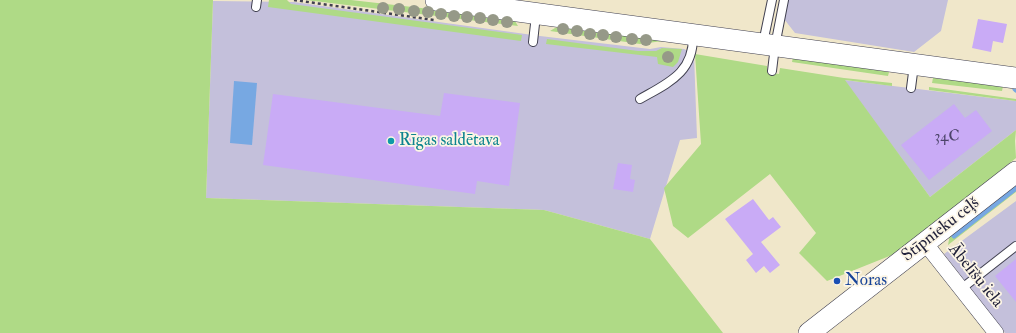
<!DOCTYPE html>
<meta charset="utf-8">
<style>
body{margin:0}
canvas{display:block;background:#f0e7ca}
</style>
<canvas width="1016" height="333"></canvas>
<script>
const ctx = document.querySelector('canvas').getContext('2d');
ctx.lineJoin = 'round';
function fillPath(path, color) { ctx.fillStyle = color; ctx.fill(path, 'evenodd'); }
function strokePath(path, color, width, dash) { ctx.strokeStyle = color; ctx.lineWidth = width; ctx.lineCap = dash ? 'butt' : 'round'; ctx.setLineDash(dash || []); ctx.stroke(path); }
function write(font, color, halo, rows, align = 'center') {
  ctx.font = font + ' "IM FELL Double Pica",serif'; ctx.lineWidth = 3.5; ctx.setLineDash([]); ctx.textBaseline = 'middle'; ctx.strokeStyle = halo; ctx.fillStyle = color; for (const [text, x, y, turn = 0] of rows) {
    ctx.save(); ctx.translate(x, y); ctx.rotate((+turn || 0) * Math.PI / 180); ctx.textAlign = isNaN(turn) ? turn : align; if (halo) ctx.strokeText(text, 0, 0); ctx.fillText(text, 0, 0); ctx.restore();
  }
}
const industrial = new Path2D(`
 M787 0H948L941 31 914 52 795 33 784 19Z
 M213 1 294 2 540 36 650 49 661 47 684 49 694 54 697 138 680 140 650 239 544 210 206 198Z
 M844 80 1016 101V130L930 197Z
 M1016 201V333H1005L944 254Z`);
const green = new Path2D(`
 M0 0H213L206 198 544 210 650 239 723 333H0Z
 M269 0H287L291 4 522 35 521 41 268 7Z
 M306 0H351L509 18 515 21 518 26Z
 M565 26 685 44 663 41 640 44 550 31 555 28Z
 M547 39 638 51H656L662 48 682 49 678 62 673 67 658 64 657 57 546 44Z
 M695 54 767 66V72L779 74 780 68 844 78 892 83V86L845 80 930 197 1016 130 1015 141 1016 158 897 253 827 281 799 253 816 233 770 174 688 238 673 226 664 188 701 144Z
 M793 57 889 72 888 76 792 62Z
 M933 78 1003 86 1002 91 932 83Z
 M929 87 1016 99V101L929 90Z
 M1016 183V192L948 245 950 234Z`);
const water = new Path2D(`
 M234 81 257 83 252 145 230 143Z`);
const stream = new Path2D(`
 M1015 89 1016 90
 M954 236 1016 188`);
const building = new Path2D(`
 M978 19 1007 24 1003 43 993 41 991 52 972 48Z
 M444 93 520 103 509 186 477 181 475 194 263 165 273 94 440 116Z
 M954 104 965 118 976 110 992 131 929 180 901 145Z
 M618 163 632 165 630 179 635 180 633 192 613 189Z
 M753 199 769 220 773 217 781 227 761 242 780 265 770 273 764 266 756 273 746 260 753 254 725 219Z
 M1016 259V302L995 276Z`);
const path = new Path2D(`
 M294 0 434 20`);
const lane = new Path2D(`
 M256 7 257 0
 M533 42 536 15
 M763 43 772 0
 M772 71 775 46 784 0
 M911 88 914 65
 M640 99C668 83 694 73 693 35
 M961 289 1016 246`);
const street = new Path2D(`
 M925 243 996 333`);
const secondary = new Path2D(`
 M436 0 1016 78
 M809 333 1016 172`);
const trees = [
 [383,8],
 [399,9],
 [414,11],
 [428,12],
 [441,14],
 [454,16],
 [467,17],
 [480,18],
 [493,20],
 [507,22],
 [563,29],
 [577,31],
 [590,34],
 [603,35],
 [616,37],
 [632,39],
 [646,40],
 [668,57]
];
const markers = [
 [391,141,4,"#0f9aa8"],
 [837,281,4,"#1a4fb4"]
];
const numberNames = [
 ["34C",947,138]
];
const cultureNames = [
 ["Rīgas saldētava",399,141]
];
const streetNames = [
 ["Stīpnieku ceļš",941,230,-38],
 ["Ābelīšu iela",975,276,51]
];
const transitNames = [
 ["Noras",845,281]
];
fillPath(industrial, '#c4c0db');
fillPath(green, '#afda86');
fillPath(water, '#77a8e2');
strokePath(stream, '#77a8e2', 5);
fillPath(building, '#c9abf6');
strokePath(lane, '#414050', 10);
strokePath(street, '#414050', 16);
strokePath(secondary, '#414050', 22);
strokePath(path, '#414050', 2.5, [3, 3]);
strokePath(lane, '#fff', 8);
strokePath(street, '#fff', 15);
strokePath(secondary, '#fff', 21);
ctx.fillStyle = '#969988';
for (const [x, y] of trees) { ctx.beginPath(); ctx.arc(x, y, 6, 0, 2 * Math.PI); ctx.fill(); }
for (const [x, y, r, color] of markers) { const dot = new Path2D(); dot.arc(x, y, r, 0, 2 * Math.PI); ctx.fillStyle = color; ctx.fill(dot); strokePath(dot, '#fcf5e5', 1.5); }
write('15px', '#4c446a', null, numberNames);
write('17px', '#0d838f', '#fcf5e5', cultureNames, 'left');
write('17px', '#22223b', '#fcf5e5', streetNames);
write('17px', '#164399', '#fcf5e5', transitNames, 'left');
</script>
